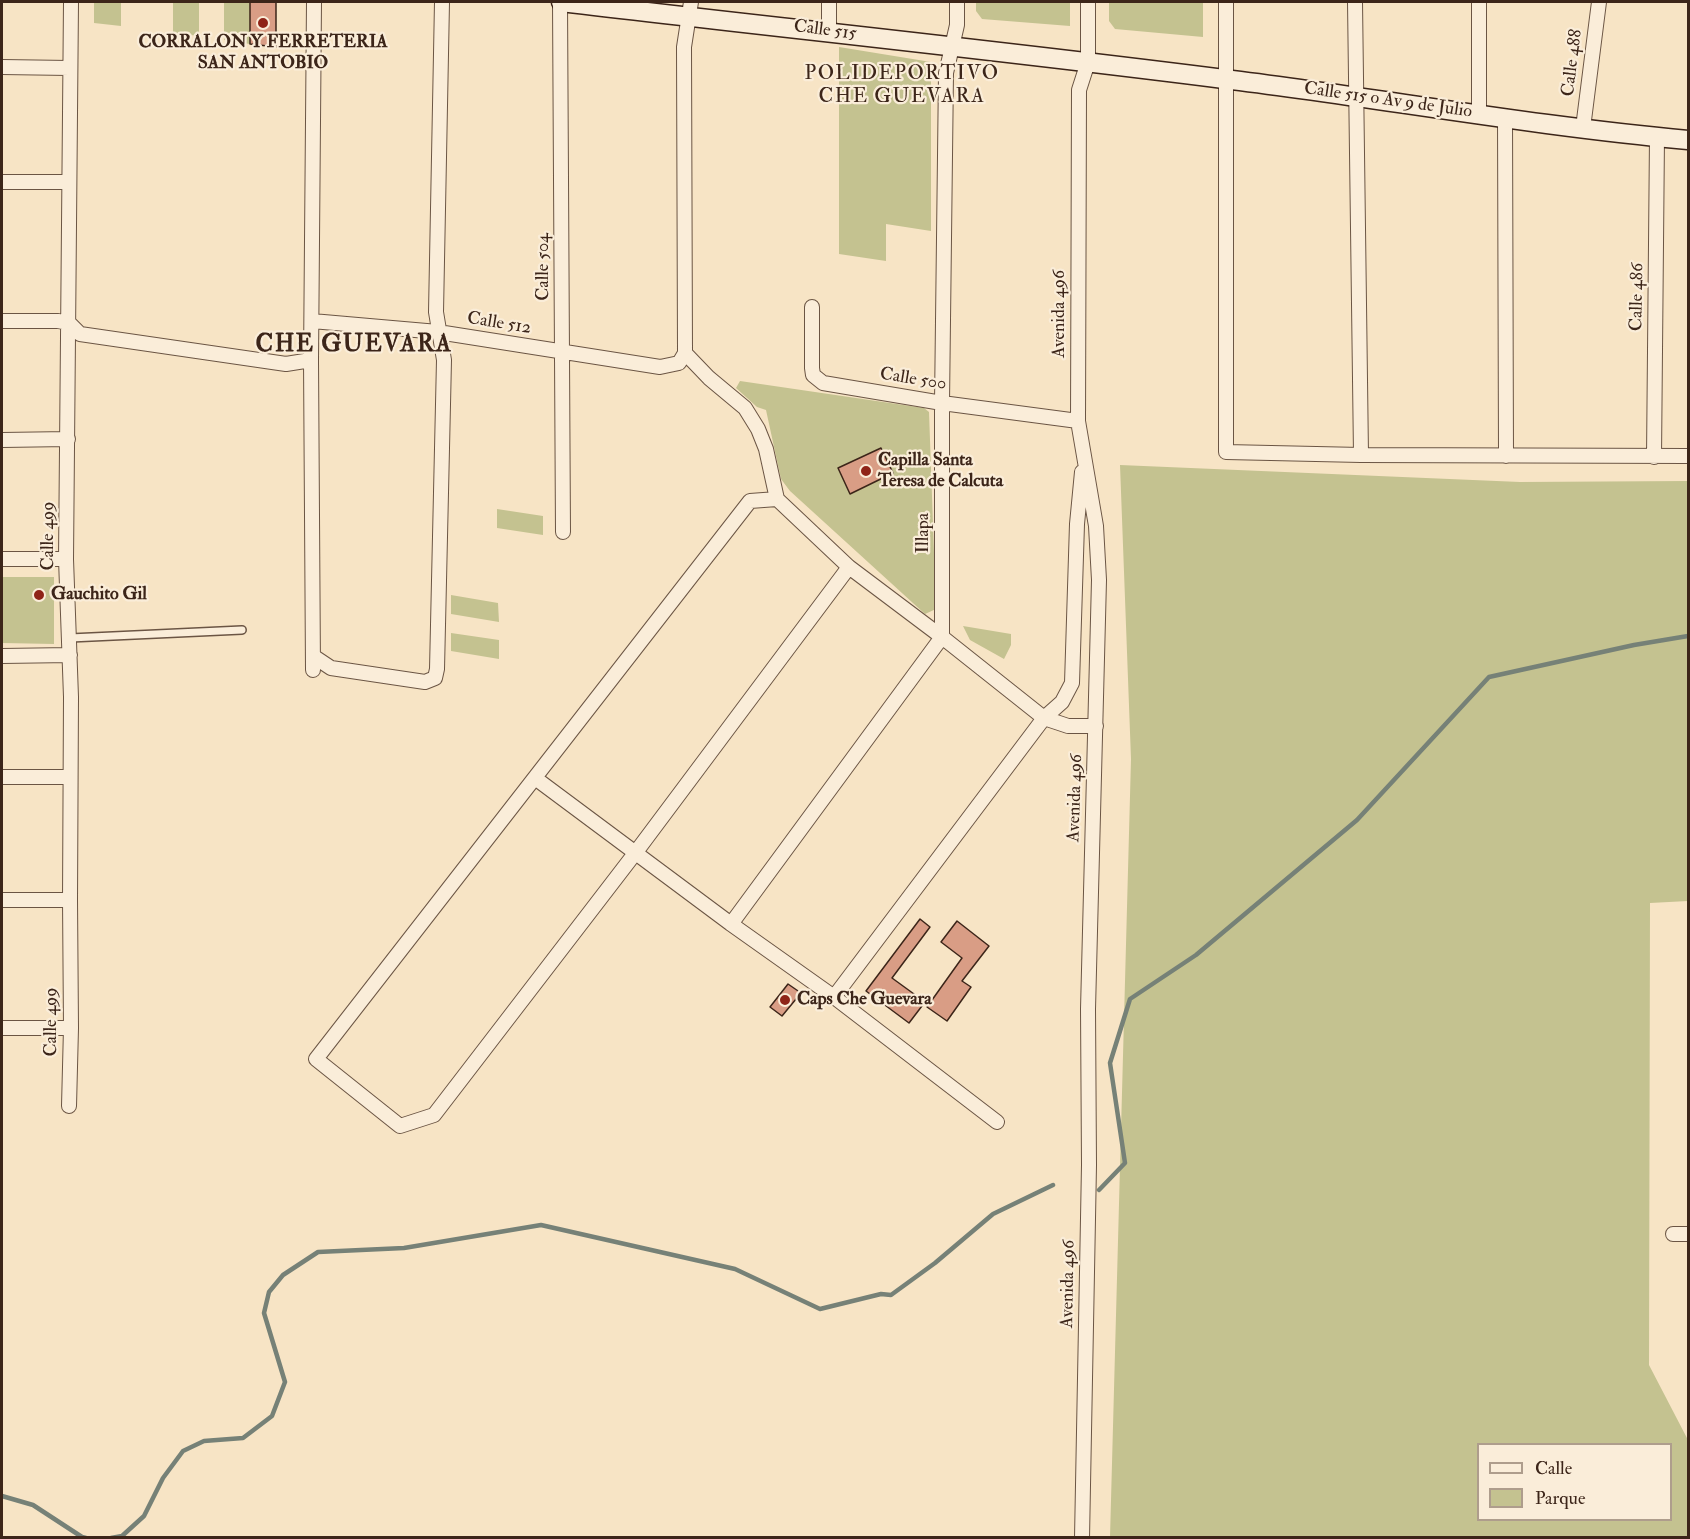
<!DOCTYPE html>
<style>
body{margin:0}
#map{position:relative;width:1690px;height:1539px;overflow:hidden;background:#f7e4c5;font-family:"IM FELL Double Pica",serif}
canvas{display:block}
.frame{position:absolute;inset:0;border:3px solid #3c2519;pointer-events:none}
.legend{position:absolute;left:1477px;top:1443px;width:195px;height:78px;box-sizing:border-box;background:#faedd9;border:2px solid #ae9d8c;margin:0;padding:8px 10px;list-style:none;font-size:18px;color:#3c2519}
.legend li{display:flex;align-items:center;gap:12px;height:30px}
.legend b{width:30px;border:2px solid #ae9d8c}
</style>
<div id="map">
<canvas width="1690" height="1539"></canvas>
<div class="frame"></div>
<ul class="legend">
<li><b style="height:8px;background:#faedd9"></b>Calle</li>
<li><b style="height:16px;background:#c4c290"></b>Parque</li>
</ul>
</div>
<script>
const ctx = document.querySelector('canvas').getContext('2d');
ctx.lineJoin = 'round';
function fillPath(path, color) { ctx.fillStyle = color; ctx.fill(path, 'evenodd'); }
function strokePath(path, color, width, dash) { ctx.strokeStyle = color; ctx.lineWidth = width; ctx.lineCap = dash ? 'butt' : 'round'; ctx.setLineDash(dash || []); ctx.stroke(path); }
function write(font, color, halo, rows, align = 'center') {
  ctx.font = font + ' "IM FELL Double Pica",serif'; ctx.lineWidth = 4.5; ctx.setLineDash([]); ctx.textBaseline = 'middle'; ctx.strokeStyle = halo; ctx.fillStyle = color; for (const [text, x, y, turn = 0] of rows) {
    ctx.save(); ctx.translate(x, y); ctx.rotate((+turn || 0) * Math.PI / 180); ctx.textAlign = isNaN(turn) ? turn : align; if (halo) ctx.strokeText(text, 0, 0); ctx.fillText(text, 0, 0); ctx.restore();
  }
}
const green = new Path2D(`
 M94 2H121V26L94 23Z
 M173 2H199V36L173 33Z
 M224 2H250V44L224 40Z
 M976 2H1070V26L982 19 976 11Z
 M1109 2H1203V37L1115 29 1109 21Z
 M839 47 931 62V231L886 224V261L839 254Z
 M740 381 924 408 929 412 936 609 925 614 790 491 781 479 766 410 757 407 736 388Z
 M1120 465 1520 482 1688 481V901L1650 903 1649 1365 1688 1440V1537H1110L1131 759ZM1478 1444H1670V1520H1478Z
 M497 509 543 516V535L497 528Z
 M2 577H54V644L2 643Z
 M451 595 498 603 499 622 451 614Z
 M963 626 1011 634V645L1004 659 970 640Z
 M451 633 499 640V659L451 651Z`);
const stream = new Path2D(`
 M1099 1190 1125 1163 1110 1063 1130 999 1196 955 1357 820 1489 677 1634 645 1688 636
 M2 1496 33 1505 82 1537 86 1538
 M111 1538 122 1536 144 1516 163 1478 183 1451 204 1441 243 1438 272 1416 285 1382 264 1313 269 1292 283 1275 318 1252 404 1248 541 1225 735 1269 820 1309 881 1294 891 1295 935 1263 993 1214 1053 1185`);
const building = new Path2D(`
 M250 2H276V47L250 44Z
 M881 448 893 473 850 494 838 468Z
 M920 919 930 927 892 978 925 1002 909 1023 866 991Z
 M957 921 989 946 962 981 971 987 947 1021 927 1007 962 958 941 942Z
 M788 984 801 993 782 1016 770 1007Z`);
const lane = new Path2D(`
 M70 638 242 630`);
const street = new Path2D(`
 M560 2 563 532
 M829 2V31
 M1226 2V452L1361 455 1688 456
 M1355 2 1361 455
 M2 67 69 68
 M1479 113V2
 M1505 117 1506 456
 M1583 128 1599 2
 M2 182H69
 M812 307V368L813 375 823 383 942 403 1078 421
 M2 321H58L69 323 80 334 286 364 311 360
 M312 321 438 332 660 367 679 363 685 353 684 47 691 2
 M685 353 709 378 745 408 758 429 766 449 777 499
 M2 440 68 439
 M1654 457 1657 137
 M2 559H66
 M849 567 636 852 434 1115 400 1126 316 1059 750 501 777 499 849 567 942 637 1044 718 1068 726H1096
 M2 656 70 655
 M313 656 331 668 425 682 435 678 437 669 444 360 436 312 442 2
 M313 670 311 360 314 2
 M2 777H70
 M535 778 731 924 834 997 997 1122
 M2 900H70
 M731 924 942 637V403L946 73 957 25V2
 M834 997 1044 718 1062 702 1072 683 1077 524 1082 472
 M2 1028H71
 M69 1106 71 1028 70 900 71 697 66 559 71 2
 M1673 1234H1688
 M1082 1538 1089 1165 1088 1009 1099 580 1096 526 1078 421 1079 90 1088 62V2`);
const secondary = new Path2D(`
 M561 2C782 28 1004 51 1224 79 1379 98 1533 126 1688 140`);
const markers = [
 [263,23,6,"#8f2418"],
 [866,471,6,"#8f2418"],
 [39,595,6,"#8f2418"],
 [785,1000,6,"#8f2418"]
];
const streetNames = [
 ["Calle 515",825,31,7],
 ["Calle 488",1573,63,-83],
 ["Calle 515 o Av 9 de Julio",1388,101,8],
 ["Calle 504",544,267,-90],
 ["Calle 486",1638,297,-89],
 ["Avenida 496",1060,314,-90],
 ["Calle 512",499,324,9],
 ["Calle 500",913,380,9],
 ["Illapa",924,533,-90],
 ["Calle 499",49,536,-90],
 ["Avenida 496",1076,798,-88],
 ["Calle 499",52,1022,-90],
 ["Avenida 496",1069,1284,-89]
];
const poiNames = [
 ["CORRALON Y FERRETERIA",263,43,"center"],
 ["SAN ANTOBIO",263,64,"center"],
 ["Capilla Santa",878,461],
 ["Teresa de Calcuta",878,482],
 ["Gauchito Gil",51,595],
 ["Caps Che Guevara",797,1000]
];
const neighbourhoodNames = [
 ["POLIDEPORTIVO",902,75],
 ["CHE GUEVARA",902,98]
];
const districtNames = [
 ["CHE GUEVARA",354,346]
];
fillPath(green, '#c4c290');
strokePath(stream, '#768177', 4.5);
fillPath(building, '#d99d85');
strokePath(building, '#3c2519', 1.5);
strokePath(lane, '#6b5544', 10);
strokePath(street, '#6b5544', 16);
strokePath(secondary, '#3c2519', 21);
strokePath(lane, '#faedd9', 7);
strokePath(street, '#faedd9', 14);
strokePath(secondary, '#faedd9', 18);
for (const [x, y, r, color] of markers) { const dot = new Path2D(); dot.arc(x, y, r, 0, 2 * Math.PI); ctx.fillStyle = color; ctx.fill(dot); strokePath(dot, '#faedd9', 2); }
write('18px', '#3c2519', '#faedd9', streetNames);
write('bold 18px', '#3c2519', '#faedd9', poiNames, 'left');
ctx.letterSpacing = '1.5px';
write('20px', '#3c2519', '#faedd9', neighbourhoodNames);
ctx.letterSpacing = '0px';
ctx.letterSpacing = '1.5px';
write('bold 24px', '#3c2519', '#faedd9', districtNames);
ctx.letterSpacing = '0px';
</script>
